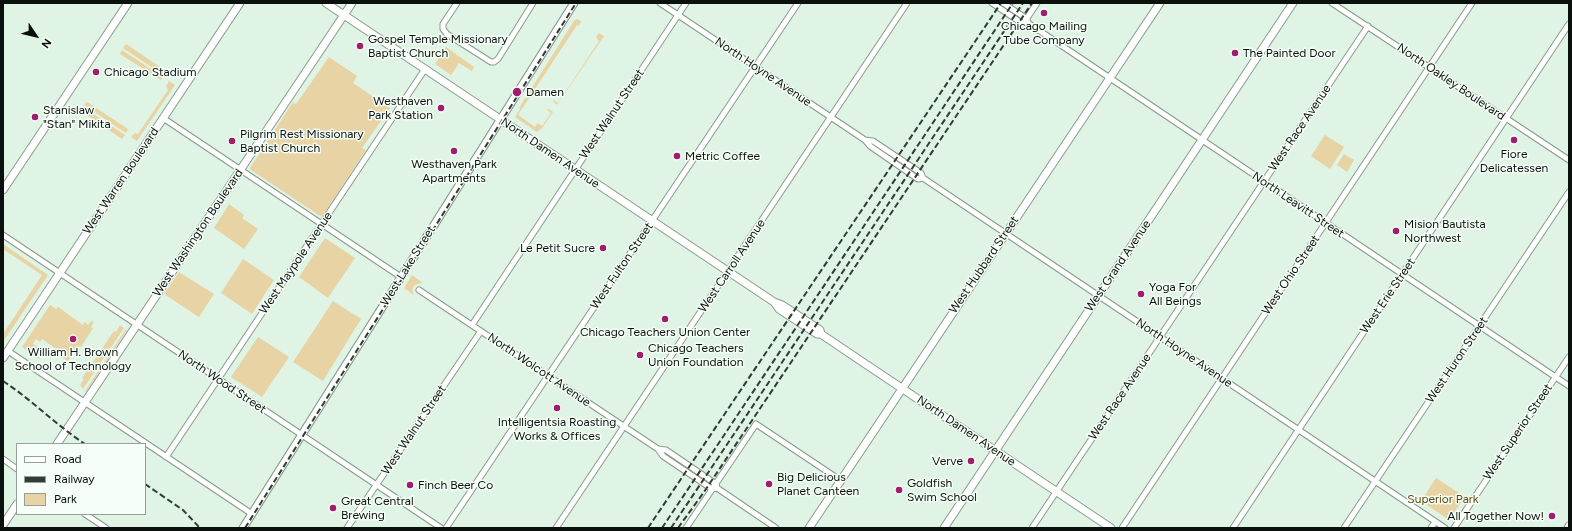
<!DOCTYPE html>
<style>
body{margin:0}
#map{position:relative;width:1572px;height:531px;overflow:hidden;background:#dff4e4;font-family:Figtree,sans-serif}
canvas{display:block}
.frame{position:absolute;inset:0;border:4px solid #0a110c;pointer-events:none}
.legend{position:absolute;left:16px;top:443px;width:130px;height:72px;box-sizing:border-box;background:#f5fef7;border:1px solid #979f99;margin:0;padding:5px 7px;list-style:none;font-size:12px;color:#0a110c}
.legend li{display:flex;align-items:center;gap:8px;height:20px}
.legend b{width:20px;border:1px solid #979f99}
.north{position:absolute;left:16px;top:16px;width:40px;height:40px;-webkit-text-stroke:3px #f5fef7;paint-order:stroke;rotate:125deg;font-size:11px;font-weight:700;line-height:16px;text-align:center;color:#0a110c}
.north::after{content:'';display:block;margin:auto;width:14px;height:18px;background:#0a110c;clip-path:polygon(50% 0,100% 100%,50% 72%,0 100%)}
</style>
<div id="map">
<canvas width="1572" height="531"></canvas>
<div class="frame"></div>
<ul class="legend">
<li><b style="height:5px;background:#fff"></b>Road</li>
<li><b style="height:5px;background:#323c35"></b>Railway</li>
<li><b style="height:11px;background:#e7d3a3"></b>Park</li>
</ul>
<div class="north">N</div>
</div>
<script>
const ctx = document.querySelector('canvas').getContext('2d');
ctx.lineJoin = 'round';
function fillPath(path, color) { ctx.fillStyle = color; ctx.fill(path, 'evenodd'); }
function strokePath(path, color, width, dash) { ctx.strokeStyle = color; ctx.lineWidth = width; ctx.lineCap = dash ? 'butt' : 'round'; ctx.setLineDash(dash || []); ctx.stroke(path); }
function write(font, color, halo, rows, align = 'center') {
  ctx.font = font + ' Figtree,sans-serif'; ctx.lineWidth = 3; ctx.setLineDash([]); ctx.textBaseline = 'middle'; ctx.strokeStyle = halo; ctx.fillStyle = color; for (const [text, x, y, turn = 0] of rows) {
    ctx.save(); ctx.translate(x, y); ctx.rotate((+turn || 0) * Math.PI / 180); ctx.textAlign = isNaN(turn) ? turn : align; if (halo) ctx.strokeText(text, 0, 0); ctx.fillText(text, 0, 0); ctx.restore();
  }
}
const green = new Path2D(`
 M577 19 581 21 579 26 577 25 518 115 535 127 538 123 542 126 551 113 547 110 548 109 553 112 542 128 537 132 515 117 520 109 519 108 574 21Z
 M599 33 604 36 557 105 553 101 554 100 558 103 599 41 596 37Z
 M126 44 166 71 165 76 123 48Z
 M446 47 474 67 472 71 459 63 451 75 435 64Z
 M122 50 163 77 161 80 120 54Z
 M329 57 357 76 353 83 390 108 362 148 366 150 323 215 320 216 251 170 250 168 293 102 296 104Z
 M169 81 175 85 137 141 131 137 135 133 138 134 168 90 166 86Z
 M87 102 128 129 126 133 84 105Z
 M83 107 125 135 122 139 82 112Z
 M1325 135 1344 147 1330 169 1311 156Z
 M1344 154 1354 160 1347 172 1337 165Z
 M229 204 244 215 242 218 258 229 244 249 214 228Z
 M325 238 355 258 328 298 299 277Z
 M3 244 48 275 3 342V334L42 275 3 249Z
 M243 259 274 280 252 314 221 293Z
 M179 272 214 294 199 317 164 294Z
 M412 275 423 283C415 283 410 287 414 295L404 288Z
 M333 301 361 319 323 381 293 362Z
 M50 305 56 309 58 307 83 325 85 322 88 325 91 321 94 322 91 327 93 328 81 347 79 346 68 361 54 353 56 349 42 339 40 342 36 339 33 344 44 351 39 359 22 347Z
 M120 325 124 328 83 389 80 385 84 379 82 378 114 331 116 332Z
 M126 329 127 330 86 392 85 391Z
 M258 337 289 357 262 397 231 377Z
 M1436 478 1465 497 1449 520 1421 501Z`);
const street = new Path2D(`
 M457 3 443 24V29L447 34 491 62H494L498 59 533 3
 M660 3 865 140 870 146 918 179 923 178
 M992 3 1023 24 1028 23 1569 386
 M1003 3 1027 19 1028 23
 M1332 3 1569 160
 M1025 21 1037 3
 M163 118 401 277
 M865 140 873 141 921 173 923 178 1445 528
 M3 235 441 528
 M419 290 658 449 663 456 712 489 717 488
 M472 325 686 3
 M8 351 252 514
 M658 449 666 450 716 484 717 488 776 528
 M166 457 425 69
 M3 459 17 469
 M85 514 106 528
 M347 528 481 331
 M446 528 798 3
 M556 528 907 3
 M686 528 756 424 840 480
 M1032 528 1368 26
 M1122 528 1472 3
 M1233 528 1569 24
 M1344 528 1569 192
 M1431 528 1435 522
 M1454 528 1569 357`);
const secondary = new Path2D(`
 M326 3 774 302 779 309 817 334H821L861 361 1111 528
 M3 190 128 3
 M774 302 782 305 820 330 821 334
 M3 358 240 3
 M57 444 352 3
 M3 525 17 504
 M243 528 574 3
 M809 528 1160 3
 M944 528 1293 3
 M1568 528 1569 526`);
const rail = new Path2D(`
 M3 381C32 400 56 425 85 444
 M145 484 183 510 200 528
 M245 528 576 3
 M648 528 1001 3
 M662 528 1013 3
 M671 528 1023 3
 M678 528 704 492 1032 3`);
const markers = [
 [1044,13,4,"#a11c6a"],
 [360,46,4,"#a11c6a"],
 [1235,53,4,"#a11c6a"],
 [96,72,4,"#a11c6a"],
 [517,92,5,"#a11c6a"],
 [441,108,4,"#a11c6a"],
 [35,117,4,"#a11c6a"],
 [1514,140,4,"#a11c6a"],
 [232,141,4,"#a11c6a"],
 [454,151,4,"#a11c6a"],
 [677,156,4,"#a11c6a"],
 [1396,231,4,"#a11c6a"],
 [603,248,4,"#a11c6a"],
 [1141,294,4,"#a11c6a"],
 [665,319,4,"#a11c6a"],
 [73,339,4,"#a11c6a"],
 [640,355,4,"#a11c6a"],
 [557,408,4,"#a11c6a"],
 [971,461,4,"#a11c6a"],
 [769,484,4,"#a11c6a"],
 [410,485,4,"#a11c6a"],
 [899,490,4,"#a11c6a"],
 [333,508,4,"#a11c6a"],
 [1552,516,4,"#a11c6a"]
];
const poiNames = [
 ["Chicago Mailing",1044,26,"center"],
 ["Tube Company",1044,40,"center"],
 ["Gospel Temple Missionary",368,39],
 ["Baptist Church",368,53],
 ["The Painted Door",1243,53],
 ["Chicago Stadium",104,72],
 ["Damen",526,92],
 ["Westhaven",433,101,"right"],
 ["Park Station",433,115,"right"],
 ["Stanislaw",43,110],
 ["\"Stan\" Mikita",43,124],
 ["Pilgrim Rest Missionary",240,134],
 ["Baptist Church",240,148],
 ["Fiore",1514,154,"center"],
 ["Delicatessen",1514,168,"center"],
 ["Metric Coffee",685,156],
 ["Westhaven Park",454,164,"center"],
 ["Apartments",454,178,"center"],
 ["Mision Bautista",1404,224],
 ["Northwest",1404,238],
 ["Le Petit Sucre",595,248,"right"],
 ["Yoga For",1149,287],
 ["All Beings",1149,301],
 ["Chicago Teachers Union Center",665,332,"center"],
 ["Chicago Teachers",648,348],
 ["Union Foundation",648,362],
 ["William H. Brown",73,352,"center"],
 ["School of Technology",73,366,"center"],
 ["Intelligentsia Roasting",557,422,"center"],
 ["Works & Offices",557,436,"center"],
 ["Verve",963,461,"right"],
 ["Big Delicious",777,477],
 ["Planet Canteen",777,491],
 ["Goldfish",907,483],
 ["Swim School",907,497],
 ["Finch Beer Co",418,485],
 ["Great Central",341,501],
 ["Brewing",341,515],
 ["All Together Now!",1544,516,"right"]
];
const streetNames = [
 ["North Hoyne Avenue",763,72,34],
 ["North Oakley Boulevard",1451,82,34],
 ["West Walnut Street",612,114,-56],
 ["West Race Avenue",1300,128,-56],
 ["North Damen Avenue",550,153,34],
 ["West Warren Boulevard",121,181,-56],
 ["North Leavitt Street",1298,205,34],
 ["West Washington Boulevard",198,233,-56],
 ["West Maypole Avenue",296,263,-56],
 ["West Hubbard Street",984,265,-56],
 ["West Lake Street",408,266,-58],
 ["West Fulton Street",622,266,-56],
 ["West Carroll Avenue",732,266,-56],
 ["West Grand Avenue",1118,266,-56],
 ["West Ohio Street",1291,275,-56],
 ["West Erie Street",1388,296,-56],
 ["North Hoyne Avenue",1184,353,34],
 ["West Huron Street",1457,360,-56],
 ["North Wolcott Avenue",539,370,34],
 ["North Wood Street",222,382,34],
 ["West Race Avenue",1120,397,-56],
 ["West Walnut Street",414,430,-56],
 ["North Damen Avenue",966,431,34],
 ["West Superior Street",1518,432,-56]
];
const parkNames = [
 ["Superior Park",1443,499]
];
fillPath(green, '#e7d3a3');
strokePath(street, '#879b8b', 7);
strokePath(secondary, '#879b8b', 9);
strokePath(street, '#fff', 5);
strokePath(secondary, '#fff', 7);
strokePath(rail, '#323c35', 2, [6, 3]);
for (const [x, y, r, color] of markers) { const dot = new Path2D(); dot.arc(x, y, r, 0, 2 * Math.PI); ctx.fillStyle = color; ctx.fill(dot); strokePath(dot, '#f5fef7', 1.5); }
write('12px', '#0a110c', '#f5fef7', poiNames, 'left');
write('12px', '#0a110c', '#f5fef7', streetNames);
write('12px', '#5d490e', '#f5fef7', parkNames);
</script>
